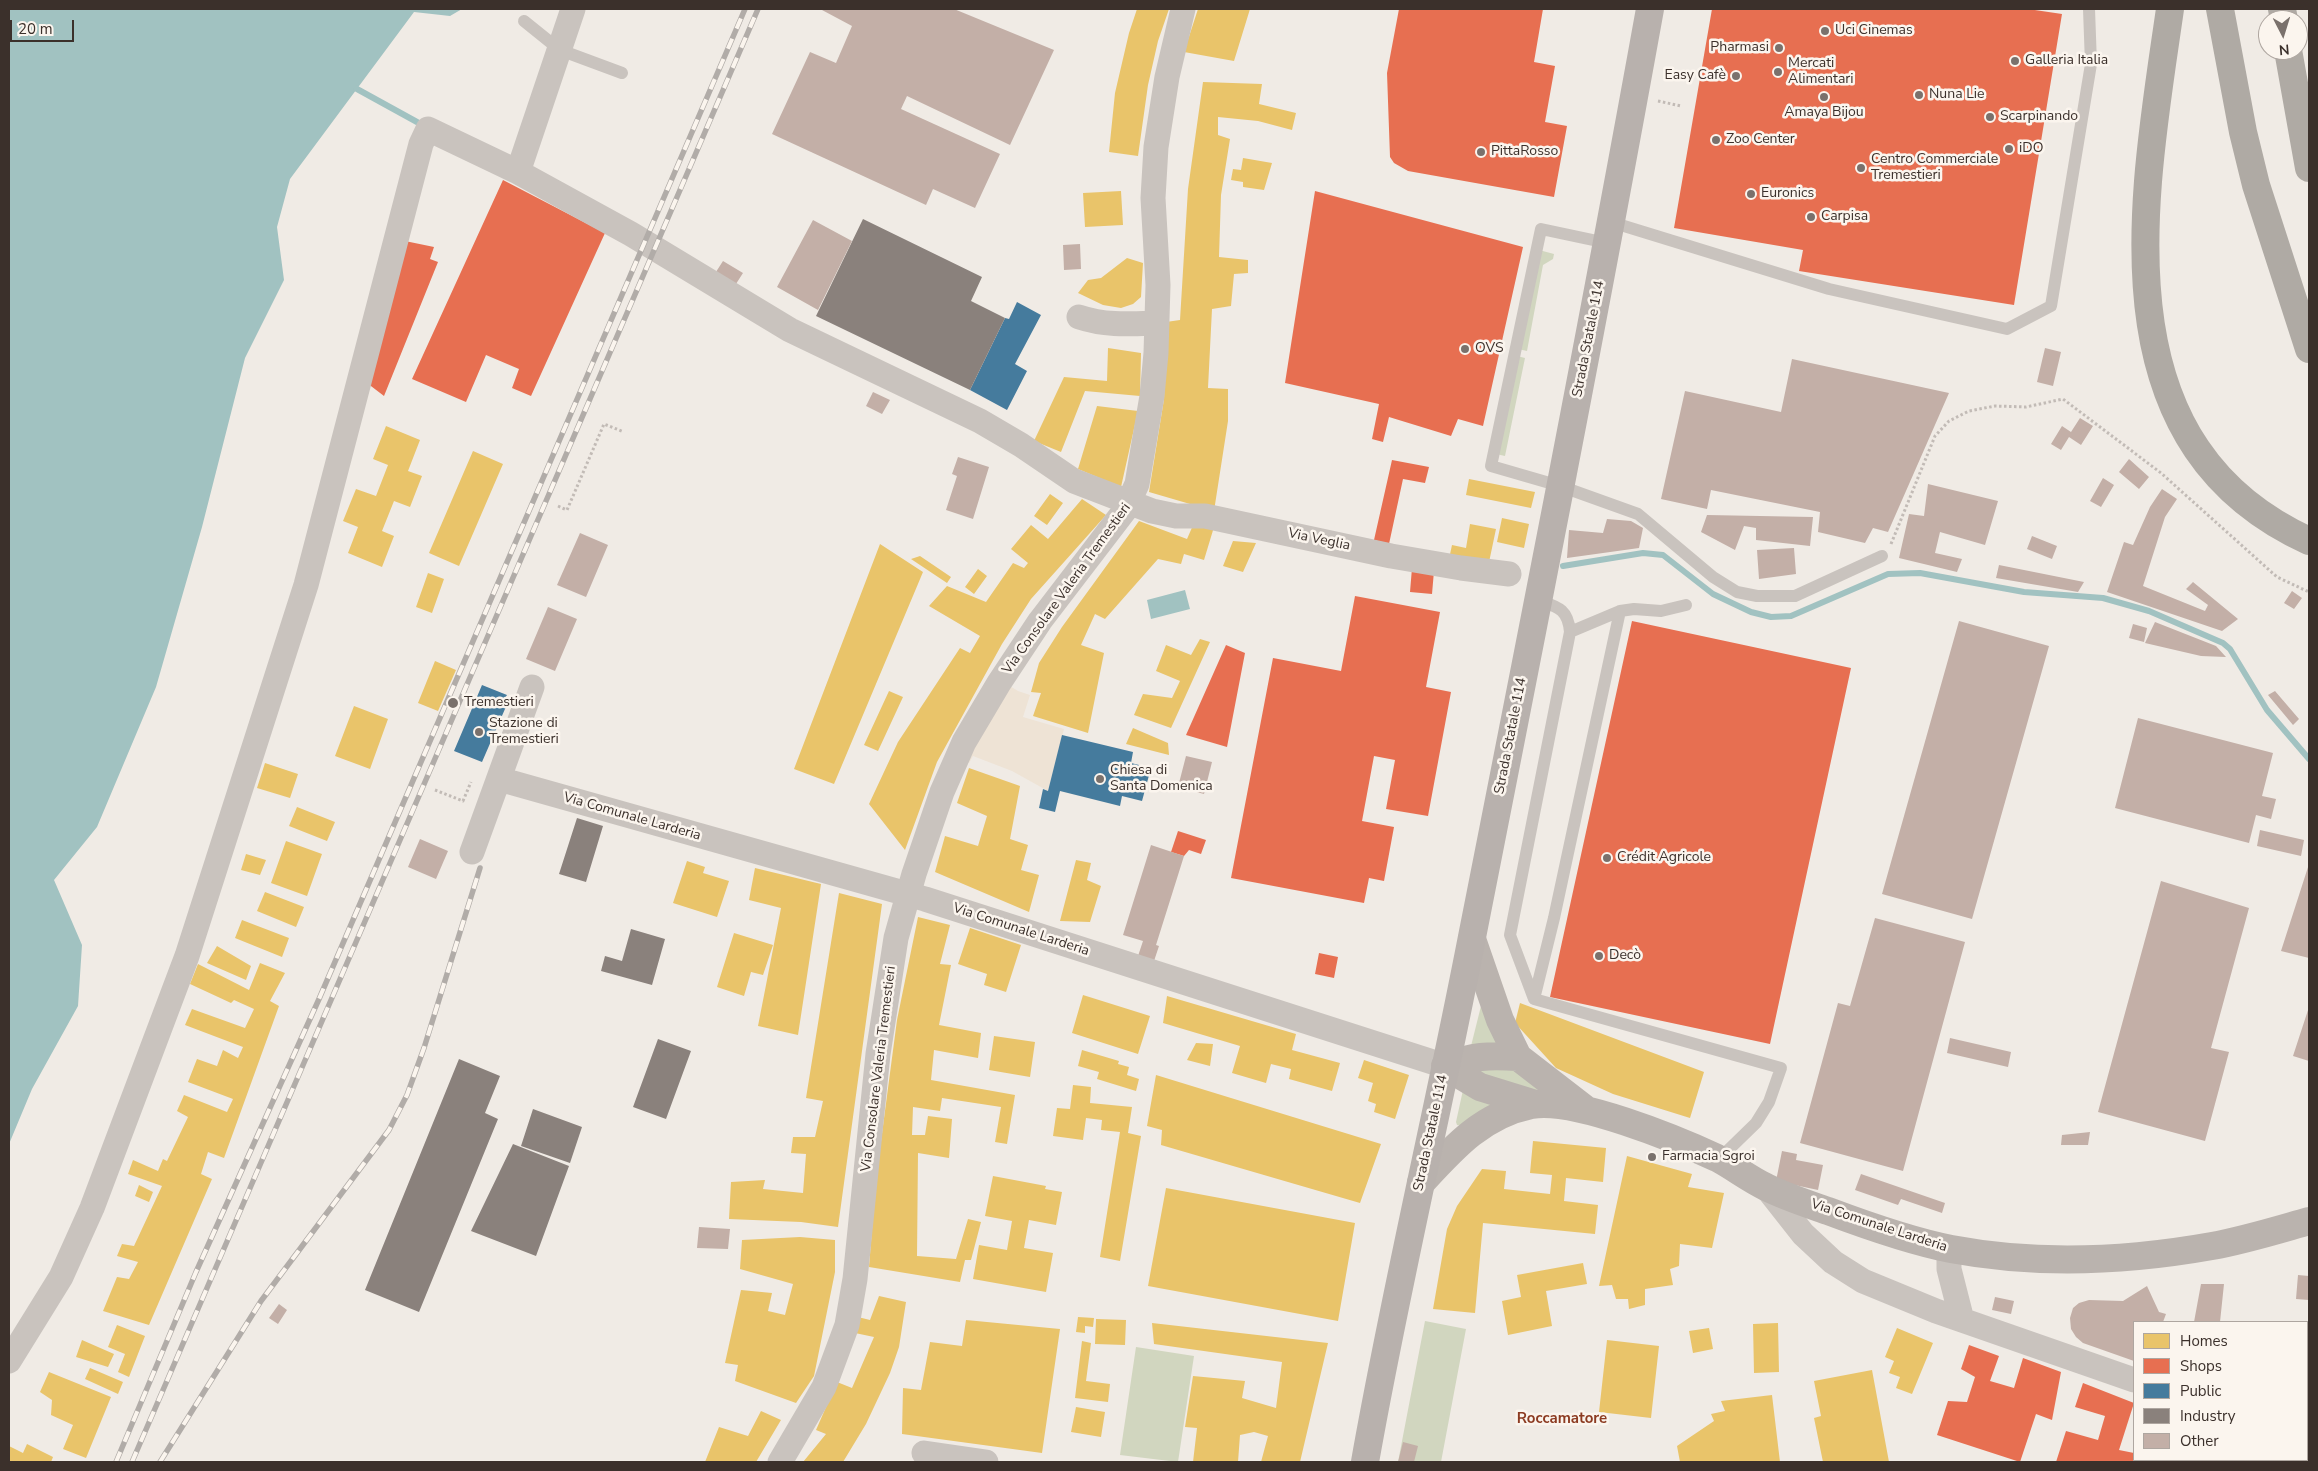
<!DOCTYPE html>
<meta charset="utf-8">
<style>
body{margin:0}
#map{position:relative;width:2318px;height:1471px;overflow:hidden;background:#f0ebe5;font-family:"Nunito Sans",sans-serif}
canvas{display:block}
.frame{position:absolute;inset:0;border:10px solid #3b302b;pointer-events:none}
.legend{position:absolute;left:2133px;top:1321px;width:175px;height:140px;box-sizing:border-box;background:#fbf5ee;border:1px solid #aea6a0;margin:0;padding:6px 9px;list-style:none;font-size:15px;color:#3b302b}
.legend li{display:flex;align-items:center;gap:10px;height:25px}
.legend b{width:25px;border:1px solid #aea6a0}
.north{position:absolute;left:2258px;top:10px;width:50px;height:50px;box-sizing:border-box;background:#fbf5ee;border:1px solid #aea6a0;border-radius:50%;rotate:175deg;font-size:14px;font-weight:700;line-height:20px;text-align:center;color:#3b302b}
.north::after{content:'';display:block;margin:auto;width:18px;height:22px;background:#7a716c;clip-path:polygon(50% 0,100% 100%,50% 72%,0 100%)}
.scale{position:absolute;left:10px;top:20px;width:64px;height:22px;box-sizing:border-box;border:2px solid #3b302b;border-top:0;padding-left:6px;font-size:15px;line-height:18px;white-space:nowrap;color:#3b302b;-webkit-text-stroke:4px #fbf5ee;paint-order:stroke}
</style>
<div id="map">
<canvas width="2318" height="1471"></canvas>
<div class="frame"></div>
<ul class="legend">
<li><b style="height:14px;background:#e9c46a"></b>Homes</li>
<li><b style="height:14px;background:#e76f51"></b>Shops</li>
<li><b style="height:14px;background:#457b9d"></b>Public</li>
<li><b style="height:14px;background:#8a817c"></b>Industry</li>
<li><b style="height:14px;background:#c3afa7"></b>Other</li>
</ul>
<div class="north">N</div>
<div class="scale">20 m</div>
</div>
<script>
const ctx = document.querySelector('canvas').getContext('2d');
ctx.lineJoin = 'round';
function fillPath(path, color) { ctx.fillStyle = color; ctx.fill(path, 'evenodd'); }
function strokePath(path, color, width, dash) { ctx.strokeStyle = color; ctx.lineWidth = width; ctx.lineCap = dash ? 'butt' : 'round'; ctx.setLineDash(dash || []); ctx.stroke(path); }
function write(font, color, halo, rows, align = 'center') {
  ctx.font = font + ' "Nunito Sans",sans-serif'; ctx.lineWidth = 5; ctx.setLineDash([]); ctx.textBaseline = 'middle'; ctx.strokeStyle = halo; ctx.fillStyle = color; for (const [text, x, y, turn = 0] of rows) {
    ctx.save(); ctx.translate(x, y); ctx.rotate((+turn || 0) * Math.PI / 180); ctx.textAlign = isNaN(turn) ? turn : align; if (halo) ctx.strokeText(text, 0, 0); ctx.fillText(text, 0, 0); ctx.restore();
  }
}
const green = new Path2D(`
 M1539 250 1554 254 1553 259 1543 265 1527 351 1518 349Z
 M1517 356 1525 358 1505 456 1496 454Z
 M1482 1002 1505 1042 1471 1046Z
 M1505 1064 1545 1093 1479 1076 1476 1066Z
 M1463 1090 1498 1102 1462 1126 1457 1125 1456 1122Z
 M1425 1321 1466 1329 1441 1462H1398Z
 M1136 1347 1194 1356 1178 1462 1120 1455Z`);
const plaza = new Path2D(`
 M990 674 1018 691 1030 695 1023 717 1064 729 1048 791 1012 771 973 756 969 763 947 754 964 717Z`);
const water = new Path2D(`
 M9 9H462L450 16 414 12 290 179 277 227 284 280 245 358 202 527 156 687 97 827 54 880 82 945 78 1006 32 1089 9 1144Z
 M1185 590 1190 609 1151 619 1147 600Z`);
const homes = new Path2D(`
 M1137 9H1169L1158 41 1148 85 1138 156 1109 152 1115 93 1129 33Z
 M1198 9H1250L1234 61 1184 52Z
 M1203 82 1262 84 1259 104 1296 113 1292 130 1258 121 1218 117V135L1230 139 1221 195 1219 257 1248 260V273L1234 274 1231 306 1212 309 1208 388 1228 389V421L1214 511 1149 492 1164 399 1166 322 1180 320 1188 189Z
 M1243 158 1272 163 1264 190 1243 187V182L1231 180 1233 169 1241 170Z
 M1121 191 1123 225 1085 227 1083 193Z
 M1127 258 1143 263 1141 297 1133 304 1121 308 1103 305 1078 293 1088 280 1101 278Z
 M1108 348 1141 353 1140 396 1085 391 1061 452 1034 441 1064 377 1107 381Z
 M1097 406 1138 411 1121 487 1078 469Z
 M386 426 420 440 408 471 422 476 410 507 394 501 382 531 394 536 382 567 348 553 358 527 343 521 356 489 376 496 388 465 373 459Z
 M473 451 503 464 459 566 429 553Z
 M1469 479 1535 492 1531 508 1466 495Z
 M1050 494 1063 503 1047 525 1034 516Z
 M1082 499 1106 515 1031 599 1002 644 937 762 905 850 869 804 898 742 960 648 970 653 980 636 929 606 947 586 986 602 1013 563 1024 568 1028 563 1011 549 1031 525 1048 539Z
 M1502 518 1529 524 1524 548 1497 542Z
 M1139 521 1187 539 1194 523 1214 527 1204 560 1184 554 1181 564 1158 559 1105 619 1095 614 1081 645 1104 653 1088 733 1033 716 1041 693 1031 692 1039 663 1062 627Z
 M1470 524 1496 529 1488 567 1449 559 1452 545 1466 548Z
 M1233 541 1256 543 1243 572 1223 566Z
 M880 544 923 572 834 784 794 769Z
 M920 556 951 577 947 583 911 559Z
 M978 569 987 576 974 594 965 587Z
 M428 573 444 579 432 613 416 607Z
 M1200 639 1210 642 1171 728 1134 715 1143 694 1172 698 1180 681 1156 671 1166 645 1191 655Z
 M435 661 456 670 438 711 418 703Z
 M889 691 903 697 878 751 864 745Z
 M354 706 388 719 370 769 335 756Z
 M1133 728 1168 743 1169 755 1126 744Z
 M265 763 298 774 290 798 257 788Z
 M969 768 1020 786 1010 839 1028 845 1021 870 1039 875 1029 912 935 872 945 836 978 846 987 816 957 803Z
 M297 807 335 822 327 841 289 826Z
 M286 841 322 854 307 896 271 883Z
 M246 854 266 860 260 875 241 870Z
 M1076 860 1091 863 1087 880 1101 886 1090 922 1060 921Z
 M687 861 705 867 703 873 729 881 717 917 673 903Z
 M755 868 821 884 798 1035 758 1026 781 908 749 900Z
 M265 892 304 907 296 927 257 911Z
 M839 893 882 904 838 1227 801 1222 729 1219 731 1182 765 1180 763 1189 803 1193 806 1154 791 1153 793 1137H815L823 1101 806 1098Z
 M918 917 950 925 940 964 951 965 939 1025 981 1033 978 1058 934 1050 931 1080 1015 1095 1007 1144 995 1142 1001 1107 942 1098 940 1111 913 1107 912 1135H925L928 1116 952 1119 949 1158 918 1153 917 1256 956 1259 968 1219 981 1222 971 1260H965L960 1282 869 1267 876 1179 897 1020Z
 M242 920 289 938 282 957 235 938Z
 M970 928 1021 945 1006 992 984 985 987 974 958 964Z
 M734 933 773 945 763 975 751 972 744 996 717 987Z
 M217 946 251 966 246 980 207 963Z
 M260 963 285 973 270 1001 279 1006 224 1158 208 1152 201 1174 212 1179 149 1325 103 1311 117 1277 129 1279 138 1262 117 1256 122 1244 134 1246 162 1186 128 1174 133 1160 158 1171 163 1159 167 1161 188 1117 177 1111 184 1095 227 1112 233 1099 188 1082 197 1059 217 1066 223 1050 238 1058 243 1047 185 1025 192 1009 245 1028 254 1009 234 1000 231 1003 190 984 198 964 249 990Z
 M1083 995 1150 1016 1138 1054 1072 1033Z
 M1167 996 1296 1034 1292 1050 1340 1063 1332 1091 1289 1079 1291 1069 1271 1064 1266 1083 1232 1073 1240 1046 1163 1023Z
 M1520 1003 1704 1072 1690 1118 1613 1094 1556 1068 1515 1023Z
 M994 1036 1035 1042 1030 1077 989 1070Z
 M1196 1043 1213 1044 1210 1066 1187 1060Z
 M1082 1050 1119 1061 1118 1064 1129 1067 1127 1075 1139 1079 1136 1091 1097 1079 1099 1072 1078 1066Z
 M1364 1060 1409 1075 1395 1119 1374 1112 1376 1104 1368 1101 1373 1083 1358 1078Z
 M1156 1075 1381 1144 1360 1203 1161 1145 1162 1130 1147 1126Z
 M1073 1085 1091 1087 1090 1103 1132 1107 1128 1133 1141 1136 1120 1261 1100 1257 1120 1132 1101 1130 1102 1120 1086 1118 1083 1140 1053 1136 1057 1108 1070 1109Z
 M1533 1141 1606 1148 1603 1182 1566 1178 1564 1201 1598 1205 1595 1234 1483 1223 1475 1313 1433 1309 1447 1229 1457 1206 1482 1169 1506 1171 1504 1189 1550 1194 1552 1175 1530 1173Z
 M1627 1156 1692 1174 1688 1187 1724 1193 1712 1248 1680 1244 1679 1266 1670 1269 1673 1285 1645 1289V1305L1629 1309 1628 1299H1616L1612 1285 1599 1286Z
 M993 1176 1046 1186 1045 1189 1062 1192 1056 1225 1029 1220 1024 1248 1053 1253 1046 1292 973 1279 979 1245 1007 1250 1012 1221 985 1216Z
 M139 1185 153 1192 149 1202 135 1196Z
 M1166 1188 1355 1223 1338 1321 1148 1286Z
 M800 1237 835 1240V1272L814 1376 796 1403 735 1381 738 1365 725 1363 741 1290 772 1293 768 1311 785 1315 793 1284 740 1269 742 1240Z
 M1583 1263 1587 1284 1546 1291 1552 1326 1508 1335 1502 1301 1521 1297 1517 1275Z
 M879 1296 906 1302 899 1347 890 1373 866 1424 843 1462H803L826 1434 816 1430 837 1382 852 1388 874 1337 855 1333 858 1317 870 1320Z
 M1078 1317 1094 1318 1093 1327 1085 1326V1333L1076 1332Z
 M1096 1319 1126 1320 1125 1345 1095 1344Z
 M966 1320 1060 1329 1042 1453 902 1434 903 1388 921 1390 930 1342 962 1346Z
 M1152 1323 1328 1343 1300 1462H1261L1268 1436 1254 1432 1240 1435 1238 1462H1193L1197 1428 1185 1427 1193 1376 1245 1381 1242 1398 1276 1408 1282 1362 1154 1344Z
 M1778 1323 1779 1372 1754 1373 1753 1324Z
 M117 1325 145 1336 129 1377 118 1372 125 1354 108 1347Z
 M1709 1328 1713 1349 1693 1353 1689 1331Z
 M1897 1328 1933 1343 1912 1394 1896 1388 1900 1377 1889 1373 1894 1361 1885 1357Z
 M82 1340 114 1354 108 1367 76 1357Z
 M1607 1340 1659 1346 1651 1418 1599 1412Z
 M1082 1341 1091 1343 1086 1381 1110 1384 1108 1402 1075 1398Z
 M90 1368 123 1382 118 1394 85 1379Z
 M1872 1370 1889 1462H1823L1814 1418 1821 1416 1814 1381Z
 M49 1372 111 1397 86 1458 63 1449 73 1425 51 1415 52 1400 40 1392Z
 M1772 1395 1780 1462H1680L1677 1446 1714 1421 1711 1414 1725 1411 1721 1401Z
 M1076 1407 1105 1412 1101 1437 1071 1432Z
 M761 1411 781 1420 756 1462H705L719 1427 748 1436Z
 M27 1444 53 1457 51 1462H9V1446L23 1453Z`);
const shops = new Path2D(`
 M1399 9H1543L1534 62 1555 66 1545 122 1567 126 1554 197 1408 171 1394 163 1390 157 1387 73Z
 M1712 9H2028L2062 14 2014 305 1799 271 1803 250 1674 228Z
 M503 180 605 233 531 396 512 388 519 369 486 355 466 402 412 379Z
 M1315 191 1523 247 1483 426 1458 419 1451 436 1389 417 1383 442 1372 439 1379 404 1285 383Z
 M405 241 434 247 430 259 438 262 384 396 367 383Z
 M1392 460 1429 467 1425 483 1403 479 1389 544 1374 540Z
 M1412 568 1434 571 1432 594 1410 592Z
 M1355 596 1440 612 1426 687 1451 692 1428 816 1386 809 1395 760 1374 756 1362 821 1394 827 1384 881 1369 878 1364 903 1231 878 1273 658 1341 671Z
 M1632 621 1851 668 1770 1044 1550 997Z
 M1226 645 1245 653 1227 747 1186 735Z
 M1178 831 1206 840 1201 854 1189 850 1184 856 1171 852Z
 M1319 953 1338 957 1334 978 1315 974Z
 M1969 1345 1999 1356 1990 1381 2014 1388 2023 1358 2061 1372 2052 1420 2036 1414 2020 1462 1937 1435 1948 1401 1967 1402 1975 1377 1961 1369Z
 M2083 1383 2134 1403 2119 1450 2134 1453V1460H2227L2226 1462H2056L2066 1431 2098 1440 2105 1416 2075 1407Z`);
const public = new Path2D(`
 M1017 302 1041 315 1015 364 1027 371 1007 410 970 390 1005 318 1009 319Z
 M482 685 507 695 504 700 508 702 482 762 454 751Z
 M1062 735 1133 752 1131 763 1151 768 1142 801 1122 796 1120 806 1060 791 1055 812 1039 808 1043 789 1048 791Z`);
const industry = new Path2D(`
 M863 219 982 277 971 301 1005 318 970 390 816 316Z
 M577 818 603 826 586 882 559 874Z
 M631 929 665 939 652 985 601 971 605 956 622 961Z
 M658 1039 691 1051 666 1119 633 1107Z
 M459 1059 500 1076 485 1113 498 1119 419 1312 365 1290Z
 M533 1109 582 1127 570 1163 521 1146Z
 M513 1144 569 1166 536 1256 471 1231Z`);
const stream = new Path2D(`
 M357 89 417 122
 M1563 566 1643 553 1663 555 1713 594 1751 612 1771 617 1791 616 1888 574 1920 573 2024 592 2103 598 2149 611 2223 643 2230 649 2267 710 2309 759`);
const building = new Path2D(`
 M823 9H954L1054 50 1010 145 907 96 901 109 1000 154 975 208 933 189 926 205 772 134 810 52 836 63 852 26 822 10Z
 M813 220 852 241 818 310 777 287Z
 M1080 244 1081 269 1064 270 1063 245Z
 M723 261 743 273 734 287 714 275Z
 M2045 348 2061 352 2053 386 2037 382Z
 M1792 359 1949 393 1888 532 1873 528 1865 543 1818 532 1820 512 1711 490 1707 509 1661 499 1685 391 1781 412Z
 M873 392 890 400 882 414 866 406Z
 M2080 418 2093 426 2081 445 2069 437 2061 450 2051 444 2062 426 2071 432Z
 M958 457 989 467 973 519 946 510 957 476 952 474Z
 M2129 459 2149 477 2139 489 2119 472Z
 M2103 478 2114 485 2101 507 2090 501Z
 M1928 484 1998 501 1985 545 1940 532 1935 553 1962 559 1957 572 1899 558 1909 514 1924 516Z
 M2162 489 2177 499 2165 517 2143 586 2205 611 2208 605 2186 589 2193 582 2238 619 2222 631 2107 592 2124 542 2133 545 2150 507Z
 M1707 515 1813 517 1810 546 1756 540V528L1744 526 1735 550 1701 532Z
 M1607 519 1631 521 1643 528 1639 548 1567 558 1569 530 1603 533Z
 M580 533 608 545 586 597 557 585Z
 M2032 536 2057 546 2052 559 2027 549Z
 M1794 548 1796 574 1759 579 1757 550Z
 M1999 565 2084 582 2078 592 1996 578Z
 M2292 591 2302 598 2294 609 2284 603Z
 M548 607 577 619 555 671 526 659Z
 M1959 621 2049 646 1972 919 1882 894Z
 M2155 622 2216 646 2226 657 2201 656 2145 643Z
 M2133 624 2147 628 2144 642 2129 638Z
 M2275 691 2299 719 2293 725 2268 695Z
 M2138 718 2273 753 2262 796 2276 799 2271 819 2256 815 2249 843 2115 808Z
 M1186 756 1212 762 1204 794 1178 787Z
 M2260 830 2304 840 2301 856 2257 846Z
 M420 839 448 851 436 879 408 867Z
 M1151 845 1184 856 1156 945 1159 946 1154 961 1138 956 1143 941 1123 935Z
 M2309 864V958L2281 951Z
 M2161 881 2249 908 2211 1048 2229 1052 2205 1141 2098 1112Z
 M1875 918 1965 942 1903 1171 1800 1143 1838 1003 1850 1006Z
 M2309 1007V1061L2293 1056Z
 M1950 1038 2011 1052 2008 1067 1947 1053Z
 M2090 1132 2088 1145H2061L2062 1135Z
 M1782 1151 1797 1154 1796 1160 1823 1165 1818 1190 1776 1181Z
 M1861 1174 1945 1203 1942 1213 1901 1199 1898 1205 1855 1190Z
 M699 1227 730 1229 728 1249 697 1248Z
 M2298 1275 2309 1276V1300L2296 1299Z
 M2201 1284H2224L2220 1322H2194Z
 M2147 1286 2159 1312 2166 1314 2163 1322H2134V1361L2083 1343 2076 1337 2071 1329 2070 1318 2073 1308 2079 1303 2089 1300 2123 1301Z
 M1995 1297 2014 1301 2011 1314 1992 1310Z
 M279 1304 287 1310 278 1324 269 1318Z
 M1403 1442 1418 1446 1414 1462H1398Z`);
const path = new Path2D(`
 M1658 101 1681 106
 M558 506 567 510 604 424 624 432
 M1891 544 1935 436 1949 421 1969 411 1995 406 2026 407 2063 399 2161 473 2277 577 2309 592
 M435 790 463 801 471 782`);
const lane = new Path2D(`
 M524 21 560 50 622 73
 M1611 222 1829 289 2007 329 2051 306 2091 64 2089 9
 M1607 243 1541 229 1491 466 1560 486 1638 514 1713 577 1737 592 1757 596H1795L1882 556
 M1538 600C1558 607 1568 609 1570 632L1510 935 1534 999 1781 1068 1769 1102 1756 1123 1719 1159
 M1570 632 1620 611
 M1534 999 1554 918 1620 611 1634 609 1661 611 1686 605`);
const street = new Path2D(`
 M518 172 573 9
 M1079 317C1106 326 1130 324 1157 323
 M499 779 925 899 1445 1066
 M472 852 532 687
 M1766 1187 1803 1234 1833 1262 1863 1281 1936 1311 2134 1380
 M1949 1249V1269L1962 1320
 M9 1361 61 1277 92 1208 187 956 306 585 421 144 428 129 518 172 631 234 790 330 980 421 1021 445 1074 481 1152 511 1176 516H1205L1391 556 1461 568 1509 574
 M2307 1432H2309
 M924 1453 986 1462
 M780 1462 824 1387 847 1325 855 1279 878 1054 896 938 914 874 942 792 964 742 999 683 1040 621 1125 510 1137 484 1152 396 1156 353 1158 285 1153 198 1156 147 1167 77 1183 9`);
const secondary = new Path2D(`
 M1472 939 1500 1020 1518 1057 1584 1108
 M1445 1066 1480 1087 1535 1104
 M1445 1066C1474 1056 1487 1055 1518 1057
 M1421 1183C1453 1148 1482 1115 1531 1105 1574 1097 1676 1139 1717 1158 1734 1167 1749 1179 1766 1187 1786 1197 1808 1204 1828 1211 1868 1226 1910 1241 1951 1249 2036 1265 2128 1261 2212 1246 2245 1240 2277 1230 2309 1221`);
const primary = new Path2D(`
 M1365 1462C1396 1286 1438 1113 1472 937 1533 628 1594 319 1650 9`);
const highway = new Path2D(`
 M2170 9C2143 197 2094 443 2309 541
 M2220 9 2243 132 2256 185 2309 349
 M2282 9 2284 20
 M2288 50 2309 168`);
const rail = new Path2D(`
 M116 1462 196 1272 319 999 745 9
 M132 1462 758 9
 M160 1462 261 1301 389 1130 407 1095 424 1048 480 868`);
const markers = [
 [1825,31,5,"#7a716c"],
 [1779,48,5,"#7a716c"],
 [2015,61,5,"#7a716c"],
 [1778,72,5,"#7a716c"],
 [1736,76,5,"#7a716c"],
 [1919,95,5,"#7a716c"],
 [1824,97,5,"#7a716c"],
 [1990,117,5,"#7a716c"],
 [1716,140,5,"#7a716c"],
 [2009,149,5,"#7a716c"],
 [1481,152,5,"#7a716c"],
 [1861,168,5,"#7a716c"],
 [1751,194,5,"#7a716c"],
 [1811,217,5,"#7a716c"],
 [1465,349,5,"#7a716c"],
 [453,703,6,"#7a716c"],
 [479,732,5,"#7a716c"],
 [1100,779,5,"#7a716c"],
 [1607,858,5,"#7a716c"],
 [1599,956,5,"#7a716c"],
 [1652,1157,5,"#7a716c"]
];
const poiNames = [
 ["Uci Cinemas",1835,31],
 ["Pharmasi",1769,48,"right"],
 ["Galleria Italia",2025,61],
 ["Mercati",1788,64],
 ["Alimentari",1788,80],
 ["Easy Cafè",1726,76,"right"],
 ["Nuna Lie",1929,95],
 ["Amaya Bijou",1824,113,"center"],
 ["Scarpinando",2000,117],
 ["Zoo Center",1726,140],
 ["iDO",2019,149],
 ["PittaRosso",1491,152],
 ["Centro Commerciale",1871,160],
 ["Tremestieri",1871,176],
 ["Euronics",1761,194],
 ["Carpisa",1821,217],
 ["OVS",1475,349],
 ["Tremestieri",464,703],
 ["Stazione di",489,724],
 ["Tremestieri",489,740],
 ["Chiesa di",1110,771],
 ["Santa Domenica",1110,787],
 ["Crédit Agricole",1617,858],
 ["Decò",1609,956],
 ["Farmacia Sgroi",1662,1157]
];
const streetNames = [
 ["Strada Statale 114",1589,339,-79],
 ["Via Veglia",1319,540,12],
 ["Via Consolare Valeria Tremestieri",1067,589,-54],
 ["Strada Statale 114",1511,736,-79],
 ["Via Comunale Larderia",632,817,16],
 ["Via Comunale Larderia",1021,930,18],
 ["Via Consolare Valeria Tremestieri",879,1069,-83],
 ["Strada Statale 114",1431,1133,-78],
 ["Via Comunale Larderia",1879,1226,18]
];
const neighbourhoodNames = [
 ["Roccamatore",1562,1419]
];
fillPath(green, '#d1d6bf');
fillPath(plaza, '#eee3d5');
fillPath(water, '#a1c2c1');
fillPath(homes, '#e9c46a');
fillPath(shops, '#e76f51');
fillPath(public, '#457b9d');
fillPath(industry, '#8a817c');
strokePath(stream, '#a1c2c1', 6);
fillPath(building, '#c3afa7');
strokePath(path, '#c2bbb6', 3, [2.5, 2.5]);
strokePath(lane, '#c9c3be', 12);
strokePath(street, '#c9c3be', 25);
strokePath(secondary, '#bab3ae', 28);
strokePath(primary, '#b8b1ad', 28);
strokePath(highway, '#afaaa4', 28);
strokePath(rail, '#b1aca8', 5.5);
strokePath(rail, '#fbf5ee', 4, [11]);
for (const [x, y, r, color] of markers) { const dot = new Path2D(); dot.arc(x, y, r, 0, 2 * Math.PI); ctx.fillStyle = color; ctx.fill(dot); strokePath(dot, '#fbf5ee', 2); }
write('14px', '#3b302b', '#fbf5ee', poiNames, 'left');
write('14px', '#3b302b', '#fbf5ee', streetNames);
write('bold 15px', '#8c3b22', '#fbf5ee', neighbourhoodNames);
</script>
